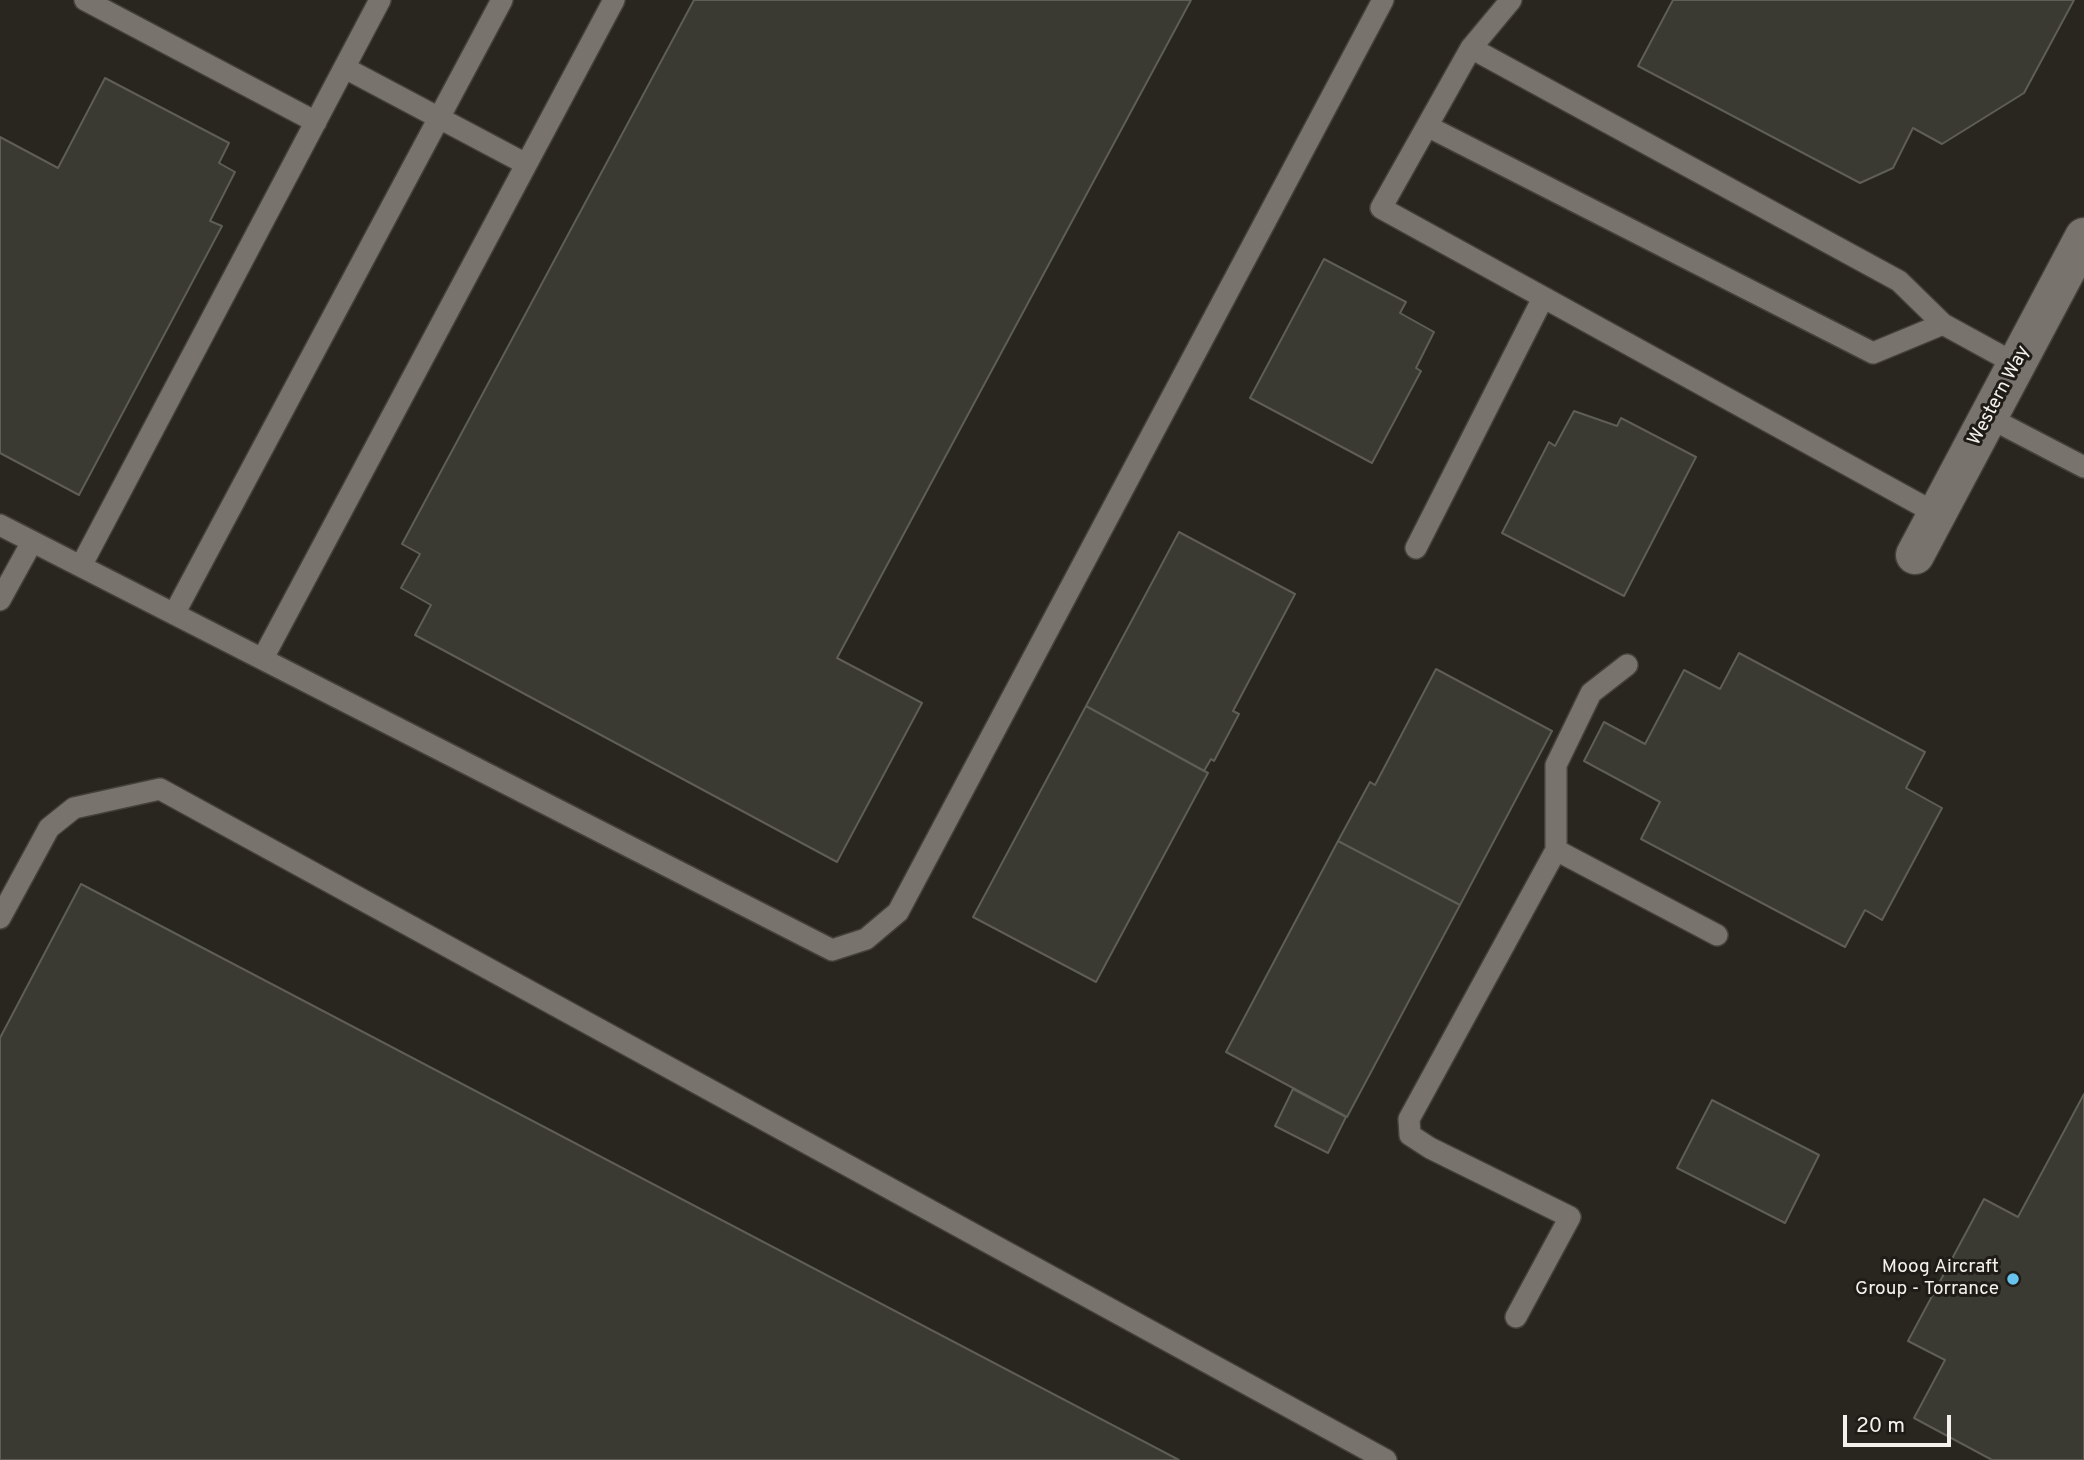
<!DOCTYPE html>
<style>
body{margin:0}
#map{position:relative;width:2084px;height:1460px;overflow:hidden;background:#29251f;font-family:Overpass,sans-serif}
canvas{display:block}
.scale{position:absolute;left:1843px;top:1415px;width:108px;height:32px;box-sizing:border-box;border:4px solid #f4f1ed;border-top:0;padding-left:9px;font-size:21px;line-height:24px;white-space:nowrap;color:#f4f1ed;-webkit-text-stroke:5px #1f1b16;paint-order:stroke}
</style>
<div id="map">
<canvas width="2084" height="1460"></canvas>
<div class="scale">20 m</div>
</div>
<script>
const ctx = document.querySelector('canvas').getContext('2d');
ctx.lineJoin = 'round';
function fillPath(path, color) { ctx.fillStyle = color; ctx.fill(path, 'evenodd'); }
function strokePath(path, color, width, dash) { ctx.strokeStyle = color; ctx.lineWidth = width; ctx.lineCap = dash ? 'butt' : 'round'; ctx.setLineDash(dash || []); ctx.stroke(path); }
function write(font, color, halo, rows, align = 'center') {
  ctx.font = font + ' Overpass,sans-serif'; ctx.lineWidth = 6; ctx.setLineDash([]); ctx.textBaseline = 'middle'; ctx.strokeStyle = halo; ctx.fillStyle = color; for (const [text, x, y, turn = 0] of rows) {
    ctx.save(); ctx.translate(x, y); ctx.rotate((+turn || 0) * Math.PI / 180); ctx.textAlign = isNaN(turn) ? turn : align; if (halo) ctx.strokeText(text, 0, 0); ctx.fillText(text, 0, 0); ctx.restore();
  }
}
const building = new Path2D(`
 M694 0H1191L837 658 922 703 837 862 415 635 431 605 401 588 420 554 402 544Z
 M1673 0H2074L2024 93 1942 144 1913 128 1893 168 1860 183 1638 66Z
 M105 78 229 143 219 163 235 172 210 221 222 226 79 495 0 453V137L58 168Z
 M1324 259 1406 302 1400 313 1434 332 1416 368 1421 371 1372 463 1250 398Z
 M1574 411 1617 426 1621 418 1696 457 1624 596 1502 533 1549 442 1555 446Z
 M1179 532 1295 594 1233 711 1239 714 1214 761 1211 759 1204 771 1086 706Z
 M1739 653 1925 752 1906 788 1942 808 1882 920 1865 910 1845 947 1641 839 1660 802 1584 761 1604 722 1645 744 1684 670 1720 689Z
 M1436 669 1552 731 1460 905 1338 841 1370 782 1375 785Z
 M1086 706 1208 773 1096 982 973 917Z
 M1338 841 1460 905 1347 1117 1226 1052Z
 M81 884 1179 1460H0V1038Z
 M1293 1089 1346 1117 1328 1153 1275 1126Z
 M2084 1094V1460H1992L1914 1418 1945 1360 1908 1341 1984 1199 2018 1217Z
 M1712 1100 1819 1155 1785 1223 1677 1168Z`);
const lane = new Path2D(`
 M85 0 316 122
 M1511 0 1471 48 1381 208 1937 514
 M1471 48 1899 281 1943 324 2016 364
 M345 68 526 164
 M1427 126 1873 353 1943 324
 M1988 417 2084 467
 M0 525 832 950 866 939 898 912 1383 0
 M1416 548 1543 298
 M81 566 380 0
 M0 600 32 542
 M174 614 502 0
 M263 658 614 0
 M1556 850 1717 935
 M0 918 49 828 74 808 160 789 1386 1460
 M1516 1317 1570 1217 1430 1148 1410 1135 1409 1119 1556 850V765L1591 693 1627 665`);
const street = new Path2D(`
 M1915 555 2084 237`);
const markers = [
 [2013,1279,7,"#66c4ef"]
];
const streetNames = [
 ["Western Way",2000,396,-62]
];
const poiNames = [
 ["Moog Aircraft",1999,1268],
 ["Group - Torrance",1999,1290]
];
fillPath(building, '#3a3932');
strokePath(building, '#5e5e56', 2);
strokePath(lane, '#44403b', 24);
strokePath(street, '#44403b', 41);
strokePath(lane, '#78736c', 21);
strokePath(street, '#78736c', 38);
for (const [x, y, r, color] of markers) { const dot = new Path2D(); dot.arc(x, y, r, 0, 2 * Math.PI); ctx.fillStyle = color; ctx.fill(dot); strokePath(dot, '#1f1b16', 2.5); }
write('19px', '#f4f1ed', '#1f1b16', streetNames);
write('19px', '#f4f1ed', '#1f1b16', poiNames, 'right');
</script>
